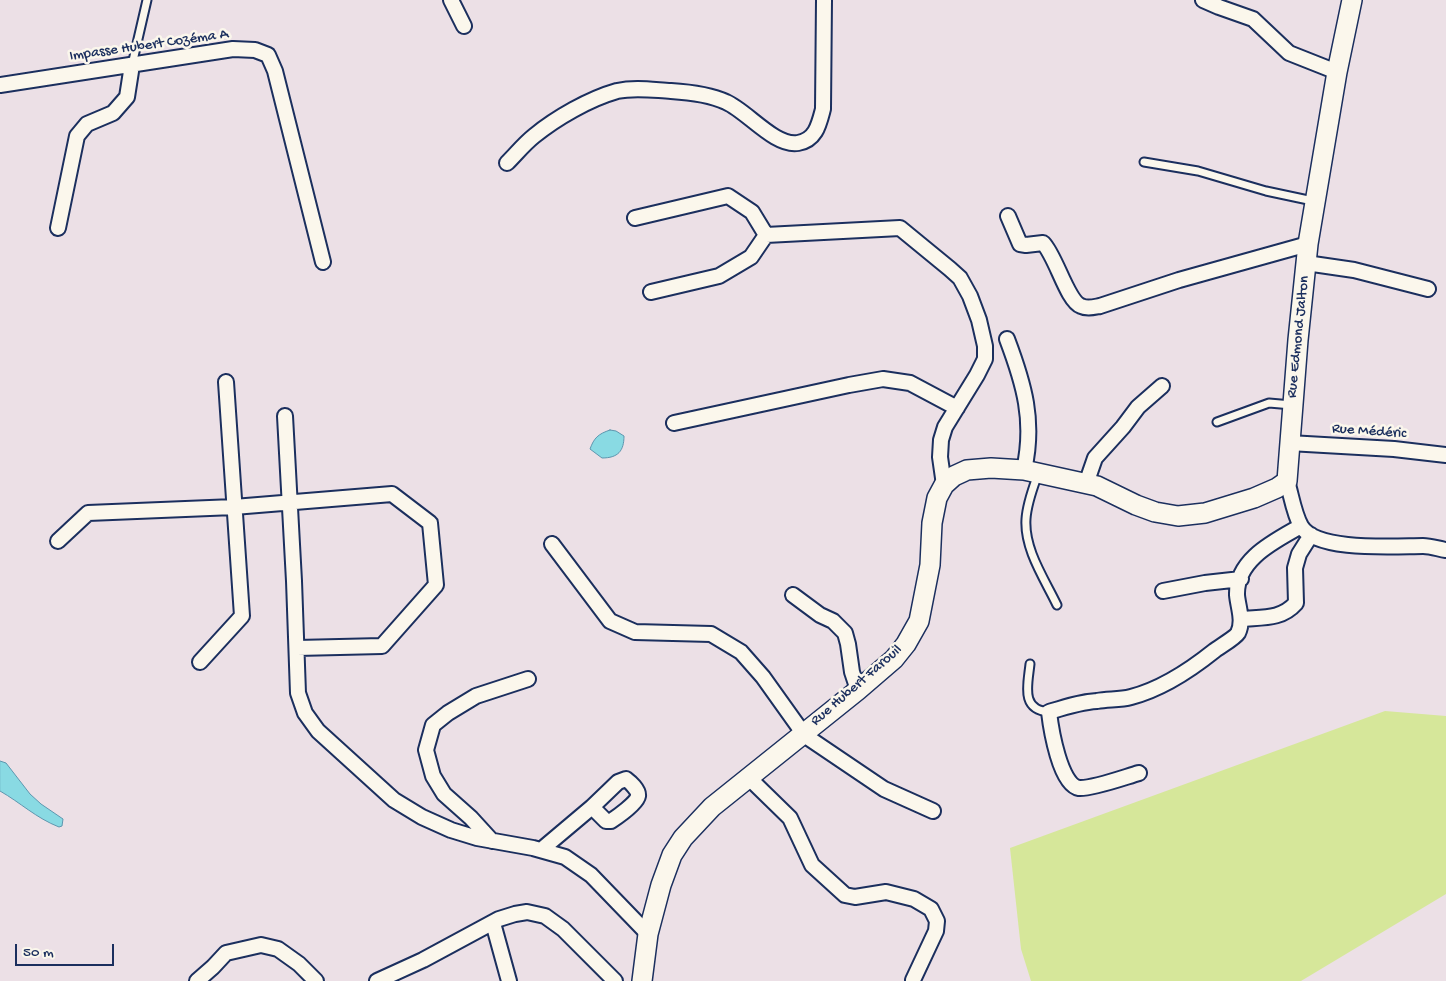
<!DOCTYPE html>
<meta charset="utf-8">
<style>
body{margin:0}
#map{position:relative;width:1446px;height:981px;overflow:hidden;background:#ece0e6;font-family:"Gochi Hand",sans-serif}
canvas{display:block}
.scale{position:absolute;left:15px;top:944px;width:99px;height:22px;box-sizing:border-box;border:2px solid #1b2f5e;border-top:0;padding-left:6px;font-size:15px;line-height:18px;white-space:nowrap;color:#1b2f5e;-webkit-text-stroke:4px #fbf7ec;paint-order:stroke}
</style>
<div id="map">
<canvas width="1446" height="981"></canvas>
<div class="scale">50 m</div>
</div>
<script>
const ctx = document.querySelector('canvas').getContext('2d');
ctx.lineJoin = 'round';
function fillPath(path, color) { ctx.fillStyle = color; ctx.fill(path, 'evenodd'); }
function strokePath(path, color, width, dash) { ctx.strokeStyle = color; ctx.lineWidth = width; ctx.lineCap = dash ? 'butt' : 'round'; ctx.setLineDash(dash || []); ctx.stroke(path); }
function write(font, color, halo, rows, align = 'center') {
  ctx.font = font + ' "Gochi Hand",sans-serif'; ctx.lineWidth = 5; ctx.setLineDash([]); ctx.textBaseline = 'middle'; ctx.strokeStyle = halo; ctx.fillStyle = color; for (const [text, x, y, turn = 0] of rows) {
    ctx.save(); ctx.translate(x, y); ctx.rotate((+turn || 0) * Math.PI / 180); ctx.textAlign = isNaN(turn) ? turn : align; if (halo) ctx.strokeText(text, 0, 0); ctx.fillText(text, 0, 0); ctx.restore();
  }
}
const green = new Path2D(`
 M1385 711 1446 716V894L1301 981H1031L1021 949 1010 848Z`);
const water = new Path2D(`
 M610 430 616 431 624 436C624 451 618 458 602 458L590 449C594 438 598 434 610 430Z
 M0 761 6 763 30 794 41 804 63 819 62 826 59 827C36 818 21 803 0 791Z`);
const lane = new Path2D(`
 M132 65 147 0
 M1144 162 1198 171 1266 191 1313 201
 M1217 422 1269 403 1292 405
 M1038 474C1033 488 1027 503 1026 519 1024 549 1044 578 1057 605
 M1030 664C1028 684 1020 710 1049 712`);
const street = new Path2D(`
 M451 0 464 26
 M1203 0 1219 7 1253 19 1289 53 1337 72
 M0 85 233 49 255 50 268 55 275 71 323 262
 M507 163C516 154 524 144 534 136 556 118 589 99 617 91 635 87 653 90 671 91 687 92 711 95 726 102 747 111 775 147 798 143 816 140 819 124 823 109L824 0
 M1008 216 1020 244 1026 245 1043 243C1056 256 1067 301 1081 306 1087 309 1094 307 1100 306L1179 280 1308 244
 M635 218 728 196 752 212 766 235 751 257 719 276 651 292
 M58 228 77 136 87 124 113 113 127 97 132 65
 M766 235 900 228 950 269 960 278 970 296 979 320 985 346V359L977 375 945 427 941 440 940 457 944 485
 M1306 263 1354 270 1428 289
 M1007 339C1024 384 1035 421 1024 470
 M285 416 294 581 298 693 305 713 318 731 394 800 422 817 451 830 477 838 533 848 565 857 591 875 648 934
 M674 423 849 385 883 379 910 383 957 408
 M1289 443 1394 449 1446 455
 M1287 481C1291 494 1294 514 1301 526 1316 552 1396 546 1423 546 1431 546 1439 549 1446 550
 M1086 484 1095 458 1123 427 1138 407 1162 386
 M58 541 88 513 234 507 392 494 430 523 436 585 382 646 297 648
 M552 544 610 621 635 632 711 634 741 652 763 677 803 733 810 739 884 789 933 811
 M1163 591 1205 583 1241 579
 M793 595 820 615 833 621 845 633 848 644 852 672 858 690
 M1241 619C1262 617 1281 620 1296 603L1295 568 1299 554 1311 535
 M200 662 242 616 226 382
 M1139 773C1125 777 1092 789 1079 788 1060 785 1051 729 1049 712 1065 707 1080 702 1097 701 1108 699 1120 700 1131 697 1162 689 1189 671 1214 651 1219 647 1235 638 1238 633 1244 621 1238 607 1237 595 1236 559 1275 541 1301 526
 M748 777 790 818 812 865 845 895 855 897 886 892 914 899 931 909 937 921 936 931 913 980
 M492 841 471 818 444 794 433 776 426 750 433 725 448 713 476 696 528 679
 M541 850 592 807 618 782 626 779C630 782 639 790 638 796 637 803 617 817 611 821H606L592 807
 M493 923 509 981
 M197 981 213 967 226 953 261 945 278 949 299 964 316 981
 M377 981 423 960 499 919 515 914 527 912 545 916 563 929 615 981`);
const secondary = new Path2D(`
 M642 981 648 934 661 885 672 855 683 838 712 807 858 690 894 659 906 644 919 621 930 565 932 523 937 498 944 485 954 476 967 470 991 468 1024 470 1097 486 1136 505 1155 512 1178 516 1205 513 1254 498 1277 488 1287 481 1298 340 1308 244 1337 72 1352 0`);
const streetNames = [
 ["Impasse Hubert Cozéma A",149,46,-8],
 ["Rue Edmond Jalton",1299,337,-84],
 ["Rue Médéric",1369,432,4],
 ["Rue Hubert Farouil",857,686,-41]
];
fillPath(green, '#d6e79a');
fillPath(water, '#89dae3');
strokePath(water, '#5d96ae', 1);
strokePath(lane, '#1b2f5e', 11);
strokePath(street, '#1b2f5e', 18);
strokePath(secondary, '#1b2f5e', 22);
strokePath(lane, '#fbf7ec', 7);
strokePath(street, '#fbf7ec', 14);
strokePath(secondary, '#fbf7ec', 19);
write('15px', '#1b2f5e', '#fbf7ec', streetNames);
</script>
